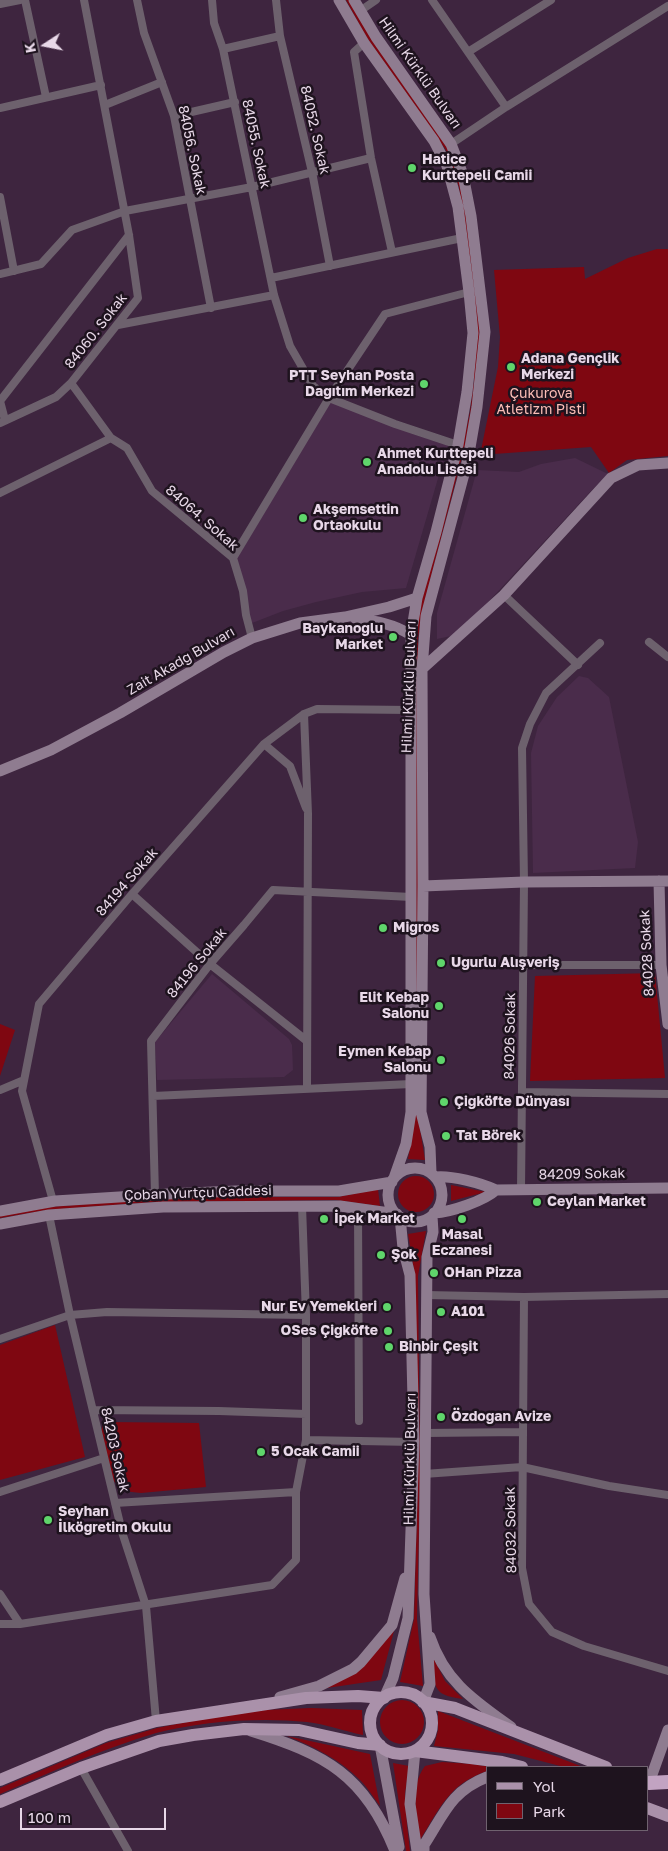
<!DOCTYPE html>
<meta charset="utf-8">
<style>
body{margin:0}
#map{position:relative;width:668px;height:1851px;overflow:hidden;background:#3e253f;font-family:"Golos Text",sans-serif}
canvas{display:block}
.legend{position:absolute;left:486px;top:1766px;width:162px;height:65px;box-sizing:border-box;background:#1e131e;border:1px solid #6f626f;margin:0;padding:6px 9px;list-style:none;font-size:15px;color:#e8d8e8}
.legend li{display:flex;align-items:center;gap:10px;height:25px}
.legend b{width:25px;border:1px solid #6f626f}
.north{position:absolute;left:20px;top:20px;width:50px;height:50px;-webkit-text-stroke:4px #1e131e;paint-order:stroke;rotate:259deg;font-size:14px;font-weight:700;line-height:20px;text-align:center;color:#e8d8e8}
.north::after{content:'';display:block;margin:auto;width:18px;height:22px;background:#e8d8e8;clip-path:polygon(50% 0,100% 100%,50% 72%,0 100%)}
.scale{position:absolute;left:20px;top:1808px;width:146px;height:22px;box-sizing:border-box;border:2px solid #e8d8e8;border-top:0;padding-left:6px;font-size:15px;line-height:18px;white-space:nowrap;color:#e8d8e8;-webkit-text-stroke:4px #1e131e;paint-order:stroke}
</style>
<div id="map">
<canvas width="668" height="1851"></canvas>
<ul class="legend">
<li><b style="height:6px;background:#aa91aa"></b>Yol</li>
<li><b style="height:14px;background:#7f0711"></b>Park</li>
</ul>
<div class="north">K</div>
<div class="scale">100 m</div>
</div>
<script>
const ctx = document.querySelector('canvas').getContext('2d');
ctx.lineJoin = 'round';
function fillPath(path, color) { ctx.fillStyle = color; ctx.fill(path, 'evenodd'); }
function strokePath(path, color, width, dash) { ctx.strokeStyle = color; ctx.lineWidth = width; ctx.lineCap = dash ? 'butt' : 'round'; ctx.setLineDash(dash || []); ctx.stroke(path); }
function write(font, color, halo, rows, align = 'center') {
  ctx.font = font + ' "Golos Text",sans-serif'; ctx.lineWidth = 5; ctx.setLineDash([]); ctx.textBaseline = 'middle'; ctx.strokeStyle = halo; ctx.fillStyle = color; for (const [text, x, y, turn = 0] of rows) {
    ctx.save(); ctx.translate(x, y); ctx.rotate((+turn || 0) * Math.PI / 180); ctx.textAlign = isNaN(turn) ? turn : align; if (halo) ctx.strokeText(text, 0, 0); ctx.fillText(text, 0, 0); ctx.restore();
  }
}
const built = new Path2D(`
 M327 400 448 444 406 588 362 592 316 602 283 611 247 625 234 555Z
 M575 458 608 474 590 492 466 626 451 636 437 639V613L477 470 519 472 541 464Z
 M579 676 588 678 609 697 638 842 635 868 533 873 531 753 538 726 557 697Z
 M212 974 289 1039 292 1045 293 1070 284 1077 157 1080 155 1042Z`);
const green = new Path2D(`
 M346 0H349L448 149 462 186 480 327 476 381 465 445 422 611 418 638V1117L425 1160 408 1159 415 1117 416 638 419 610 463 444 470 412 474 381 471 266 459 187 446 150 367 38Z
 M657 249H668V456L627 460 609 473 591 447 480 455 498 367 500 337 494 270 584 267 585 279 628 258Z
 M655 973 665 1078 530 1081 535 976Z
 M0 1024 15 1030 0 1076Z
 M398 1194a18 18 0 1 1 36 0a18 18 0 1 1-36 0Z
 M451 1185 486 1192 451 1201Z
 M378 1189 380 1206 336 1200 153 1202 47 1210 0 1218V1215L49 1207 154 1199 220 1197H338Z
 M426 1231 418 1276 420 1480 417 1619 423 1686 400 1682 414 1619 418 1479 415 1276 408 1234Z
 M55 1325 85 1457 0 1480V1345Z
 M109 1422 199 1423 206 1487 141 1493 123 1491 112 1479 101 1432 103 1424Z
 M395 1627 381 1680 320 1689 346 1677Z
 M432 1655 445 1681 463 1699C456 1698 449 1697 443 1694 431 1688 433 1666 432 1655Z
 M380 1722a22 22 0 1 1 44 0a22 22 0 1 1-44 0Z
 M311 1708 362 1710 363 1735C344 1731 325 1724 307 1722 261 1717 201 1721 156 1733 102 1749 51 1772 0 1794V1788L106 1743 157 1728 242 1711Z
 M438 1711 583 1767H564L514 1754 434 1746 438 1730Z
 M287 1736 370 1754 380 1806C374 1798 368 1788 361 1781 340 1759 314 1747 287 1736Z
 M442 1762 472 1764 491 1767H487V1771C449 1784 440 1808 420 1840 417 1815 409 1787 425 1766Z
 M393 1763 409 1766 405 1794 407 1825 410 1851H406Z`);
const street = new Path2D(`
 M25 0 46 97
 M137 0 144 33 174 116 211 308
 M212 0 214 23 223 49 274 295 290 346 313 386 329 398 395 424 458 445
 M276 0 280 36 312 172 330 266
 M432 0 506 107
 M0 4 20 0
 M360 11 376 0
 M364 43 354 52 371 158 392 252
 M223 49 280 36
 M468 52 551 0
 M105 105 162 82
 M0 108 101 85
 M174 116 235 102
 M451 144 506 107 668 6
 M0 197 14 271
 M0 274 41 264 72 230 125 211 252 187 371 158
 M271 278 462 238
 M118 325 274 295
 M71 383 111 438 127 448 152 491 233 558 243 591 246 615 252 638
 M5 420 0 401 129 235
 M0 423 56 397 71 383 138 298 129 235 84 0
 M0 493 111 438
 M233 558 329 398 385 314 469 292
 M504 595 578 665
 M649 642 668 657
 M264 744 290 766 306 808
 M132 894 210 964 307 1041V1089L308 814 304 714
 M523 965H661
 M0 1090 24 1080
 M522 1092 668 1094
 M153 1096 411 1084
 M521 1190 524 882 522 748 530 724 546 693 600 643
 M155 1195 151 1041 210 964 244 925 273 890 411 897
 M53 1201 22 1091 39 1004 132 894 264 744 304 714 317 709 411 710
 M302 1206 306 1315V1440L414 1442
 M358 1209 359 1421
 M49 1215 70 1315 122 1532 146 1606 156 1721
 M426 1295 524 1297 668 1294
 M524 1297 522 1568 529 1604 552 1632 584 1646 668 1671
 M0 1339 70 1315 107 1312 306 1315
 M93 1410 219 1411 306 1414
 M425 1433 523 1432
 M424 1474 522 1467 609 1486 668 1495
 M0 1492 104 1458
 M115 1503 296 1492 306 1440
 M0 1594 20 1624 272 1585 296 1560V1492
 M0 1624H20
 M81 1768 128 1851`);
const secondary = new Path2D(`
 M339 0 364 43 434 141 447 166 458 207 469 292 473 333 467 392 458 445 436 532 417 598 411 635V1112L406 1144 394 1178
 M354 0 376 37 451 144 463 175 471 216 485 332 477 407 468 459 426 616 422 669 423 886 421 1112 430 1147 431 1173
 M355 618C375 621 394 624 411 635
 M422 669 504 595 611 478 638 465 668 463
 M0 771 51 750 120 713 224 652 252 638 300 623 345 617 389 607 417 598
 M659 881 661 965 668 1024
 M423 886 524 882 668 881
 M388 1195a27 27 0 1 1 54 0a27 27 0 1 1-54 0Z
 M435 1177C451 1175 481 1183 496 1190L668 1188
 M0 1211 55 1201 167 1194 236 1191H339L392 1182
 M434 1213C451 1212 484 1201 496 1190
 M0 1224 49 1215 163 1207 340 1206 397 1214
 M430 1637C445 1682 475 1701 511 1727
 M280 1697 319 1686 353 1669 361 1662 392 1625 405 1578
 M384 1698 393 1678 408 1618 414 1442 410 1275 403 1248 400 1217
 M423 1702 430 1684 424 1594 427 1257 433 1232 432 1216
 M251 1731C325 1754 365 1775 395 1851
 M380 1745 399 1847
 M415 1751 410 1804 417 1851
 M649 1783 668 1730
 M424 1851V1845C444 1814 451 1791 487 1777`);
const primary = new Path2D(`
 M370 1723a31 31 0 1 1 62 0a31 31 0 1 1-62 0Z
 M423 1702 455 1708 606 1767
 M415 1751 502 1762 522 1767
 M0 1780 107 1735 156 1721 306 1698 358 1696 384 1698
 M0 1802 81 1768 159 1741 193 1735 244 1729 299 1730 358 1743 380 1745
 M647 1808 668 1816`);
const highway = new Path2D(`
 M649 1783 668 1782`);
const markers = [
 [412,168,5,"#5fd56b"],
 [511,367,5,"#5fd56b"],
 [424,384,5,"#5fd56b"],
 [367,462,5,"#5fd56b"],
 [303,518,5,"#5fd56b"],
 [393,637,5,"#5fd56b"],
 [383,928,5,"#5fd56b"],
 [441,963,5,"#5fd56b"],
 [439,1006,5,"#5fd56b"],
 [441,1060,5,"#5fd56b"],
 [444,1102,5,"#5fd56b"],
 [446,1136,5,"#5fd56b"],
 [537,1202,5,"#5fd56b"],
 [324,1219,5,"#5fd56b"],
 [462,1219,5,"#5fd56b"],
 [381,1255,5,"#5fd56b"],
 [434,1273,5,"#5fd56b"],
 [387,1307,5,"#5fd56b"],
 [441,1312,5,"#5fd56b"],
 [388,1331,5,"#5fd56b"],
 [389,1347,5,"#5fd56b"],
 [441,1417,5,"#5fd56b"],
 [261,1452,5,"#5fd56b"],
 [48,1520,5,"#5fd56b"]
];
const streetNames = [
 ["Hilmi Kürklü Bulvarı",420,73,55],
 ["84052. Sokak",315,130,77],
 ["84055. Sokak",256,144,78],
 ["84056. Sokak",192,150,78],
 ["84060. Sokak",96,331,-52],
 ["84064. Sokak",202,518,41],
 ["Zait Akadğ Bulvarı",181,661,-30],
 ["Hilmi Kürklü Bulvarı",409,687,-88],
 ["84194 Sokak",127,882,-49],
 ["84028 Sokak",647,953,-93],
 ["84196 Sokak",197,963,-51],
 ["84026 Sokak",510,1036,-89],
 ["84209 Sokak",582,1174,-1],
 ["Çoban Yurtçu Caddesi",198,1193,-2],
 ["84203 Sokak",115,1450,77],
 ["Hilmi Kürklü Bulvarı",410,1459,-89],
 ["84032 Sokak",511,1530,-91]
];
const poiNames = [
 ["Hatice",422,160],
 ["Kurttepeli Camii",422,176],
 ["Adana Gençlik",521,359],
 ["Merkezi",521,375],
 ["PTT Seyhan Posta",414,376,"right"],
 ["Dağıtım Merkezi",414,392,"right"],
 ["Ahmet Kurttepeli",377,454],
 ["Anadolu Lisesi",377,470],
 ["Akşemsettin",313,510],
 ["Ortaokulu",313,526],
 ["Baykanoglu",383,629,"right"],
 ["Market",383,645,"right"],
 ["Migros",393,928],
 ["Uğurlu Alışveriş",451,963],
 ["Elit Kebap",429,998,"right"],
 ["Salonu",429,1014,"right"],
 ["Eymen Kebap",431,1052,"right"],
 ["Salonu",431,1068,"right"],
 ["Çiğköfte Dünyası",454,1102],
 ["Tat Börek",456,1136],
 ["Ceylan Market",547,1202],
 ["İpek Market",334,1219],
 ["Masal",462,1235,"center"],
 ["Eczanesi",462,1251,"center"],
 ["Şok",391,1255],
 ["OHan Pizza",444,1273],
 ["Nur Ev Yemekleri",377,1307,"right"],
 ["A101",451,1312],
 ["OSes Çiğköfte",378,1331,"right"],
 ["Binbir Çeşit",399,1347],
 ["Özdoğan Avize",451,1417],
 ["5 Ocak Camii",271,1452],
 ["Seyhan",58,1512],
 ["İlköğretim Okulu",58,1528]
];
const parkNames = [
 ["Çukurova",541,394],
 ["Atletizm Pisti",541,410]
];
fillPath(built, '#4a2c4b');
fillPath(green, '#7f0711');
strokePath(street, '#6d616d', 8);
strokePath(secondary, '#8f7c90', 11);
strokePath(primary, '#aa91aa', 12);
strokePath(highway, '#c2a3c2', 14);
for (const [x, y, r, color] of markers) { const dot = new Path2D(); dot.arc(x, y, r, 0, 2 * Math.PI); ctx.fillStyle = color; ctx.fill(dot); strokePath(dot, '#1e131e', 2); }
write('14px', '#e8d8e8', '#1e131e', streetNames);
write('bold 14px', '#e8d8e8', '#1e131e', poiNames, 'left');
write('14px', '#fcbdb6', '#1e131e', parkNames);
</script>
